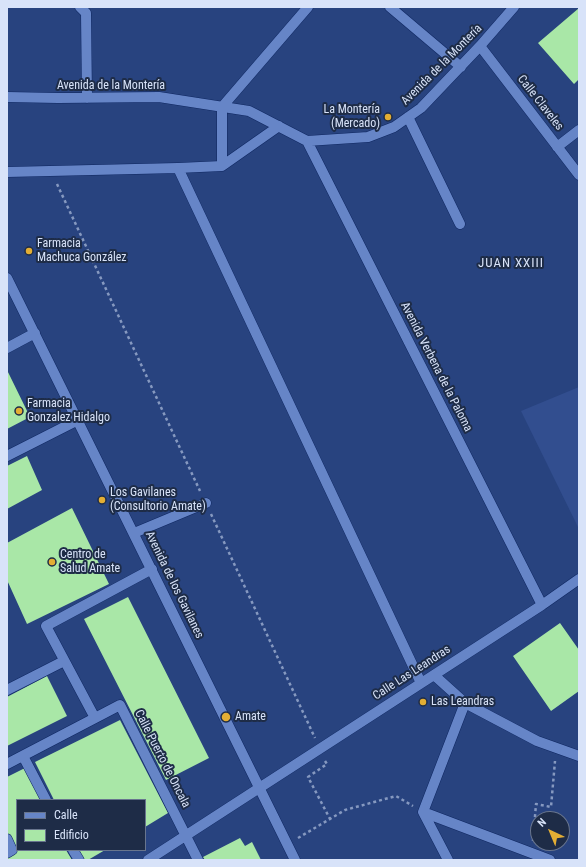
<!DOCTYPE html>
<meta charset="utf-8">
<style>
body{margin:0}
#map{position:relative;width:586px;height:867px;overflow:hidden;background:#28437f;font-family:"Roboto Condensed",sans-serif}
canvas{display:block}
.frame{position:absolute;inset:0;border:8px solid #d8e3f9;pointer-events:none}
.legend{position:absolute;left:16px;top:799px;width:130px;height:52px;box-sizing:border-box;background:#1e2c47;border:1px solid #68758e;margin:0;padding:5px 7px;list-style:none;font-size:12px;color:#d8e3f9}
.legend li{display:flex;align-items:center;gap:8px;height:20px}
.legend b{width:20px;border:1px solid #68758e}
.north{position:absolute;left:530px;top:811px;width:40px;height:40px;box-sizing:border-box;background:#1e2c47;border:1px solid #68758e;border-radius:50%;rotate:316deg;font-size:11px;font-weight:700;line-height:16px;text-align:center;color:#d8e3f9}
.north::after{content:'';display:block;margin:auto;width:14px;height:18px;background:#e3ae34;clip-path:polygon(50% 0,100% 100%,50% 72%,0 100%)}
</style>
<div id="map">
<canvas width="586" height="867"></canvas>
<div class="frame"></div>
<ul class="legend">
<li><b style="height:5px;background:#6685c7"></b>Calle</li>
<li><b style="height:11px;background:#a9e7a7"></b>Edificio</li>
</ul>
<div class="north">N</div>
</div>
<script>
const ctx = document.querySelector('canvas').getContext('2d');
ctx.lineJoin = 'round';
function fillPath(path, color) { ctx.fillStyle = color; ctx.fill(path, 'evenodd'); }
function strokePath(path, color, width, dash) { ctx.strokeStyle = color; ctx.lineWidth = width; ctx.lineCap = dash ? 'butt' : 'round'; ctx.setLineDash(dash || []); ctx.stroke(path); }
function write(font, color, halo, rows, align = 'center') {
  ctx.font = font + ' "Roboto Condensed",sans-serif'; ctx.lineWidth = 4; ctx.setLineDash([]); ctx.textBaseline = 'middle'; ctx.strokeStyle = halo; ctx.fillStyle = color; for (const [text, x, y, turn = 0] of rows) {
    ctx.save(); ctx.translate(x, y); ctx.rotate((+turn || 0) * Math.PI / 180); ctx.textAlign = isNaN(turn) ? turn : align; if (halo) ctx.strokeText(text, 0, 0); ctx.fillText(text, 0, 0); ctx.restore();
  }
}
const built = new Path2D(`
 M579 387V527H578L521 411Z`);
const building = new Path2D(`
 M579 8V79L574 84 538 43Z
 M7 370 30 417 7 429Z
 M27 456 42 490 7 509V466Z
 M72 508 109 584 27 624 7 580V543Z
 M128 597 209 758 166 780 84 619Z
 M560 623 579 650V691L551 711 513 656Z
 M47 676 67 716 7 746V697Z
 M120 720 168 813 145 827V800H54L35 762Z
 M25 768 41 800H17V850H66L72 860H7V777Z
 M240 838 245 846 252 842 261 860H205L203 857Z
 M79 850H105L88 860H84Z`);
const path = new Path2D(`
 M57 184 200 491
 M211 514 315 738
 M325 761 327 764 308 777 330 819
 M298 838 345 810 396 796 413 806
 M533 841 536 804 551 807 555 761`);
const minor = new Path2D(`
 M80 7 86 13 87 98
 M390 7 461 67
 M480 46 579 175
 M7 97 58 98 159 97 249 111 307 141 368 137 394 127 421 108 480 46 514 7
 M408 117 460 224
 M307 141 542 605
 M557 147 579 130
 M222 166V107L308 7
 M178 168 421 683
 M7 172 178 168 222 166 279 126
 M7 278 295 860
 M7 348 35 333
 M7 456 78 420
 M134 533 206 503
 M434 675 465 703 537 741 579 756
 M7 690 64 661
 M95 718 46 626 152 569
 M23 756 46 800
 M7 764 120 705 198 860
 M423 812 550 860
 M7 839 12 850 7 853
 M73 850 79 860
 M148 860 542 605 579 579
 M448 860 423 812 465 703`);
const markers = [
 [388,117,4,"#e3ae34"],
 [29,251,4,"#e3ae34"],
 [19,411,4,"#e3ae34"],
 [102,500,4,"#e3ae34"],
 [52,562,4,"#e3ae34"],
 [423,702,4,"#e3ae34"],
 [226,717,5,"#e3ae34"]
];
const streetNames = [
 ["Avenida de la Montería",442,65,-45],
 ["Avenida de la Montería",111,86],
 ["Calle Claveles",540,103,52],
 ["Avenida Verbena de la Paloma",436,367,63],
 ["Avenida de los Gavilanes",174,585,64],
 ["Calle Las Leandras",412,673,-33],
 ["Calle Puerto de Oncala",162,759,63]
];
const poiNames = [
 ["La Montería",380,110,"right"],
 ["(Mercado)",380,124,"right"],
 ["Farmacia",37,244],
 ["Machuca González",37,258],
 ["Farmacia",27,404],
 ["Gonzalez Hidalgo",27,418],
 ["Los Gavilanes",110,493],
 ["(Consultorio Amate)",110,507],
 ["Centro de",60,555],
 ["Salud Amate",60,569],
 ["Las Leandras",431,702],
 ["Amate",235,717]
];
const neighbourhoodNames = [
 ["JUAN XXIII",511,264]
];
fillPath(built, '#324e8f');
fillPath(building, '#a9e7a7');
strokePath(minor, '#0f2761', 11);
strokePath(path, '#8699c0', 2.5, [3, 3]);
strokePath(minor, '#6685c7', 10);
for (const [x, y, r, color] of markers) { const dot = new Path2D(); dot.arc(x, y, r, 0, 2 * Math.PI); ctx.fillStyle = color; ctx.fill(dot); strokePath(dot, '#1e2c47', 1.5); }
write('12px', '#d8e3f9', '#1e2c47', streetNames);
write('12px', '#d8e3f9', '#1e2c47', poiNames, 'left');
ctx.letterSpacing = '1px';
write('13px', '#d8e3f9', '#1e2c47', neighbourhoodNames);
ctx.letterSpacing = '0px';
</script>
